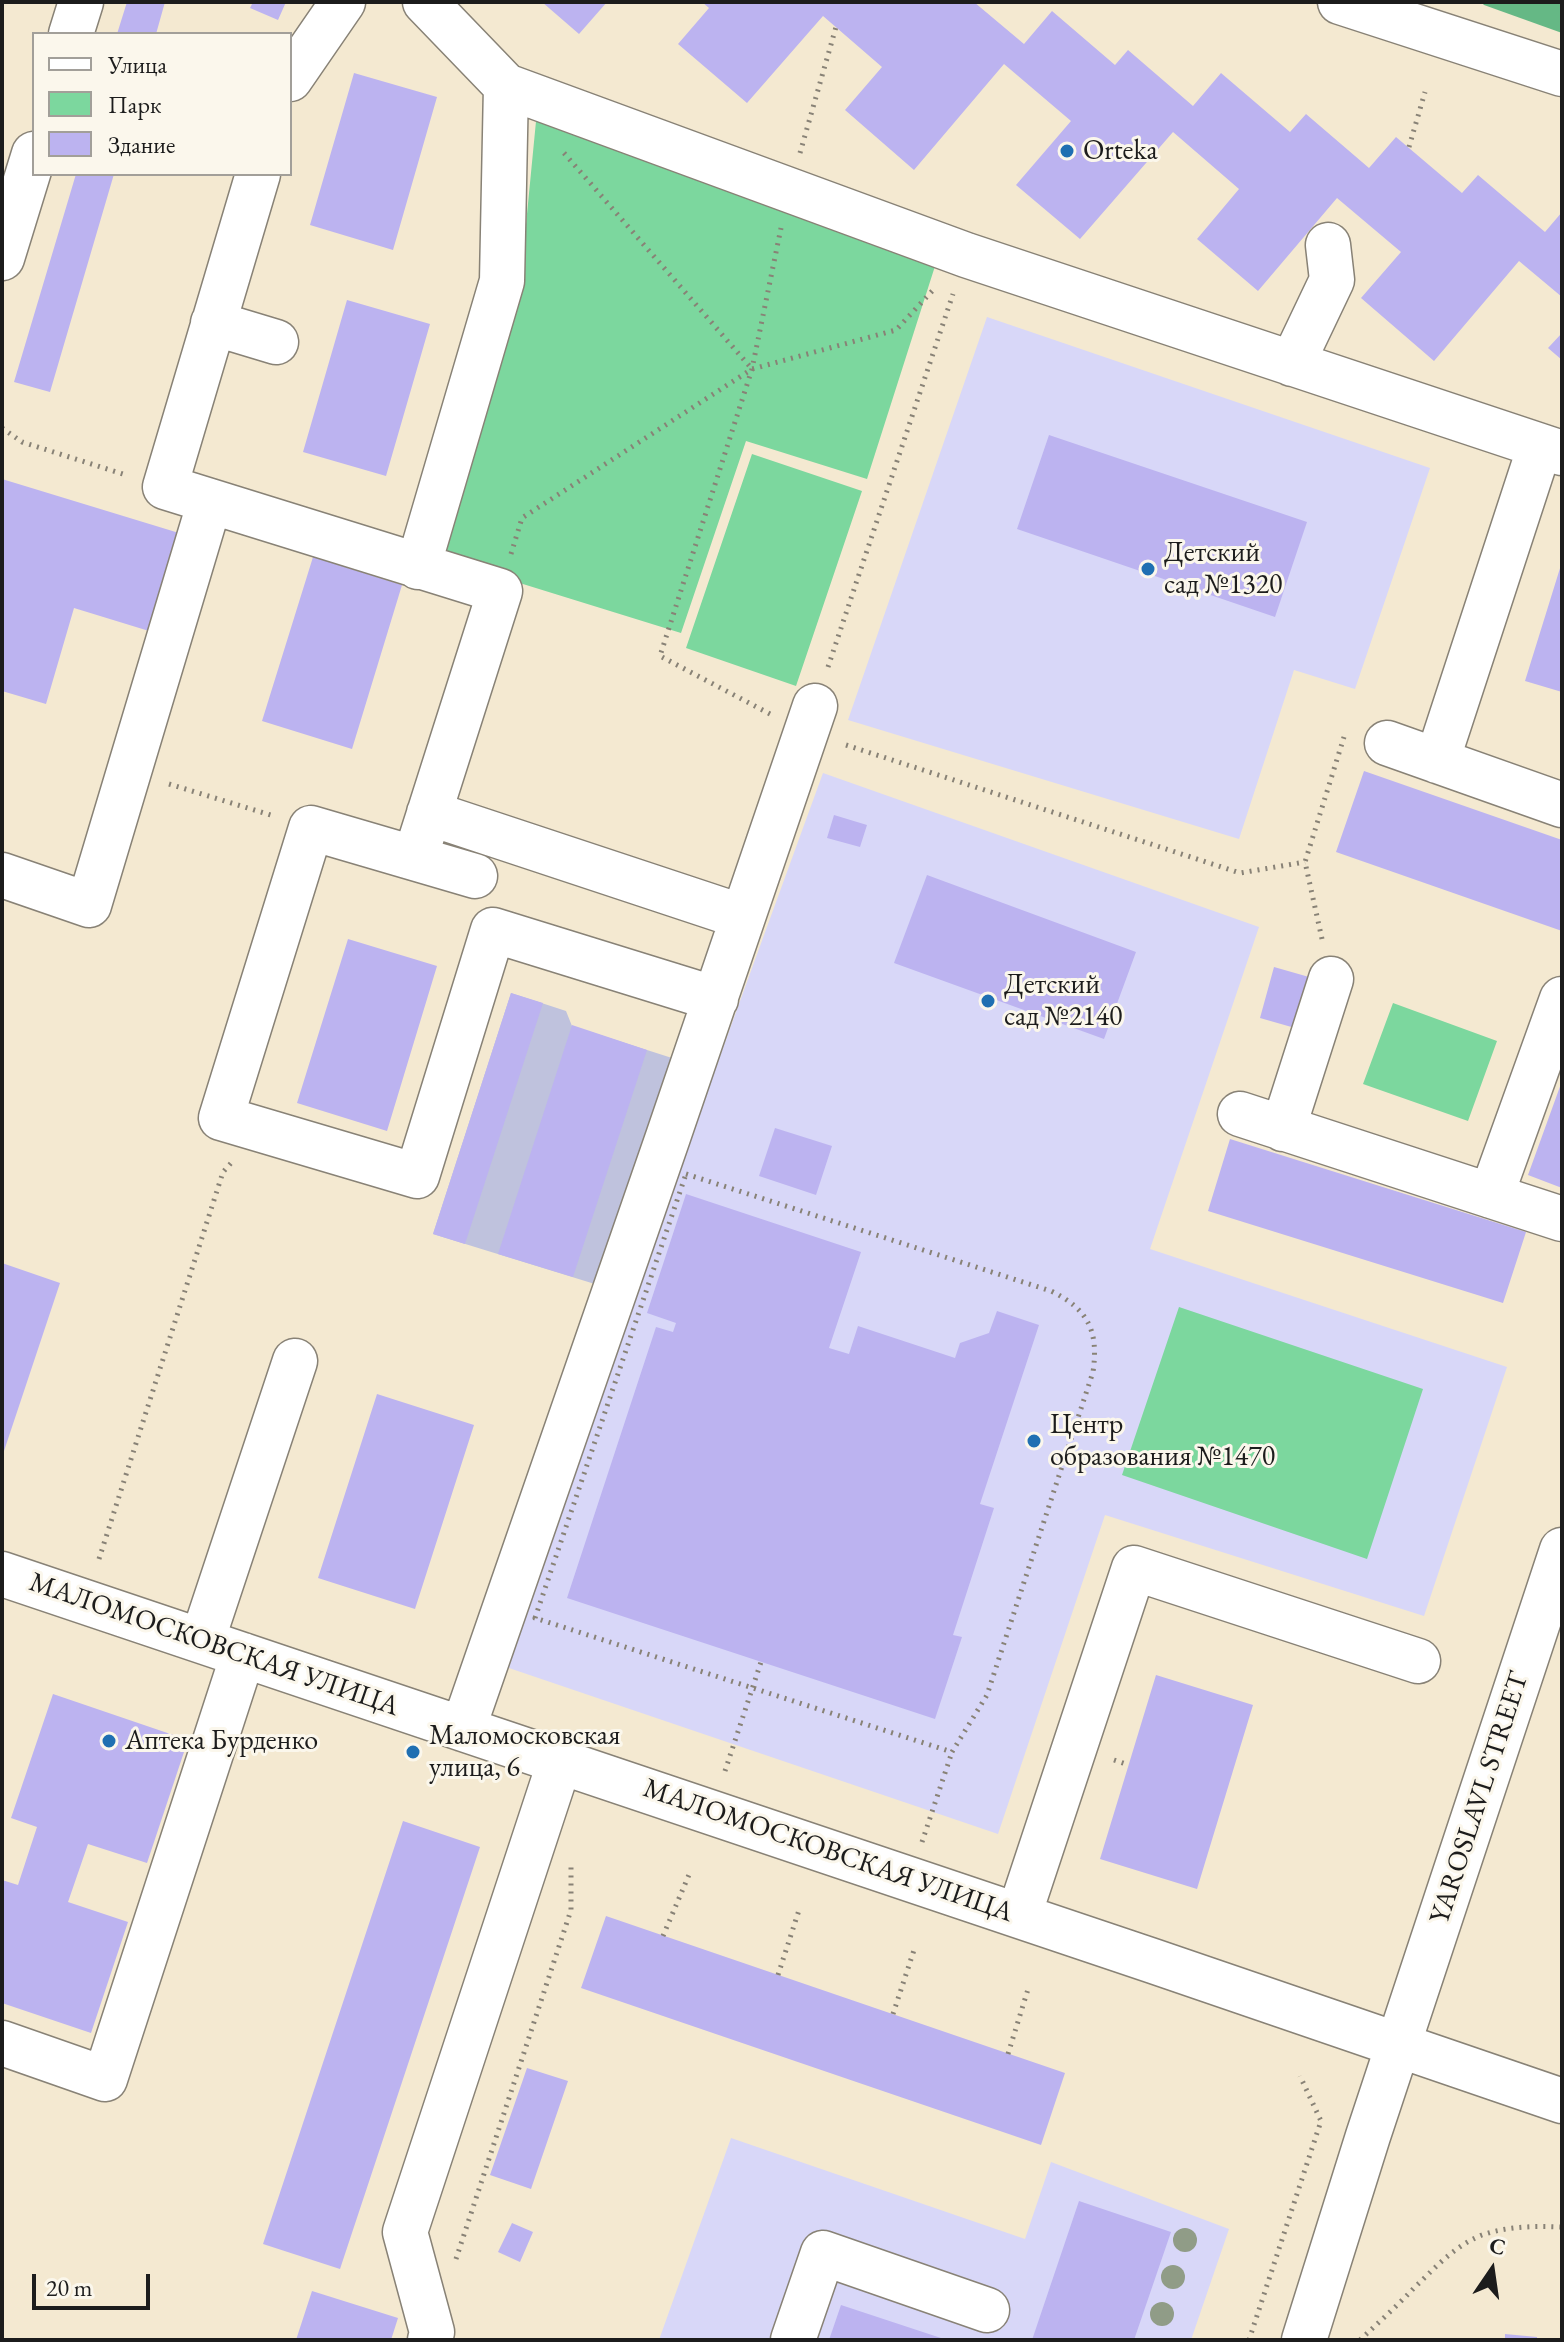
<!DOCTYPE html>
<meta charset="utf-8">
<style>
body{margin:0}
#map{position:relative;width:1564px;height:2342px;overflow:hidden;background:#f4e9d1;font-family:"EB Garamond",serif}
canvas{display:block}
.frame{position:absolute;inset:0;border:4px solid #1c1c1c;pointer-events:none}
.legend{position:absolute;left:32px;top:32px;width:260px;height:144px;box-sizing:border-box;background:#fbf7ec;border:2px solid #a29f99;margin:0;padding:10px 14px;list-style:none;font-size:24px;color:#1c1c1c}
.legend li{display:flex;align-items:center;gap:16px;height:40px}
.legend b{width:40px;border:2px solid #a29f99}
.north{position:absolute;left:1452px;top:2230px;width:80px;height:80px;-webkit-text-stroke:6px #fbf7ec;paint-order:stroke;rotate:13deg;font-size:22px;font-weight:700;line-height:32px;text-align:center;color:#1c1c1c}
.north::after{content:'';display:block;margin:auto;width:28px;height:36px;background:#1c1c1c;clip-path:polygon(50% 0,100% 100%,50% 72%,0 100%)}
.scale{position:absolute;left:32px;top:2274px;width:118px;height:36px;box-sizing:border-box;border:4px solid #1c1c1c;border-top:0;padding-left:10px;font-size:24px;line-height:28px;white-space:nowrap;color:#1c1c1c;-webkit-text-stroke:6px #fbf7ec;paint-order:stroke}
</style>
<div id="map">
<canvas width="1564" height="2342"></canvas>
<div class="frame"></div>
<ul class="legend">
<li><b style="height:10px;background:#fff"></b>Улица</li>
<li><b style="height:22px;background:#7cd79e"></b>Парк</li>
<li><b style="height:22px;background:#bcb3f0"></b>Здание</li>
</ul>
<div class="north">С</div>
<div class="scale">20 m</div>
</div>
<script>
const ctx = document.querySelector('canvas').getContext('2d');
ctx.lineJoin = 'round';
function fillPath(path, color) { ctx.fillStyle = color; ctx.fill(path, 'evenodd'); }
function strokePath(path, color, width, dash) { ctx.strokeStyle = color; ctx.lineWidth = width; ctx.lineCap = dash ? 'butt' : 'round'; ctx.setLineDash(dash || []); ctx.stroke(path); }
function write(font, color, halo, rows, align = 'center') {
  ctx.font = font + ' "EB Garamond",serif'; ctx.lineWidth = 6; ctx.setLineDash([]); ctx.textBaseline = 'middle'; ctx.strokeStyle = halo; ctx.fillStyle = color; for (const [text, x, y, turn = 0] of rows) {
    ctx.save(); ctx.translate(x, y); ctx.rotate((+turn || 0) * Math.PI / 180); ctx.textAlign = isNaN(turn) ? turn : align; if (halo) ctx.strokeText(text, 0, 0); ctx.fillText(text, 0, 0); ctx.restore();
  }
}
const built = new Path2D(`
 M987 317 1430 468 1355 689 1294 670 1239 839 848 720Z
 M823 773 1259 927 1150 1249 1507 1367 1424 1616 1105 1515 998 1834 506 1667 688 1144Z
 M731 2138 1025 2239 1051 2162 1229 2229 1191 2340H659Z`);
const industrial = new Path2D(`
 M511 993 566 1011 572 1026 672 1058 598 1285 433 1234Z`);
const green = new Path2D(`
 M537 111 936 263 867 479 746 441 681 633 439 558 520 286Z
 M752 454 862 491 796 686 686 648Z
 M1393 1003 1497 1041 1468 1121 1363 1084Z
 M1179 1307 1423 1389 1367 1559 1122 1475Z`);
const forest = new Path2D(`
 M1481 2H1562V33L1484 5Z`);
const building = new Path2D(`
 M127 2H165L156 34H117Z
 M253 2H286L278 20 250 8Z
 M542 2H607L579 34Z
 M702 2H939L942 4 944 2H974L1024 44 1052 11 1115 65 1128 50 1193 106 1221 73 1290 132 1306 114 1369 168 1396 137 1462 193 1478 175 1545 232 1562 212V297L1519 261 1434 361 1361 298 1401 252 1337 198 1258 291 1197 239 1239 189 1173 132 1080 239 1016 185 1071 121 1004 64 914 170 845 110 882 67 823 16 747 103 678 44 709 8Z
 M354 73 437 97 393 250 310 225Z
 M76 174H114L50 392 14 382Z
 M347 300 430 324 386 476 303 452Z
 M1562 333V360L1548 348Z
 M1049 435 1307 522 1275 617 1017 529Z
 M2 479 179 533 149 631 74 608 46 704 2 691Z
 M313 557 402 585 352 749 262 721Z
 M1561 565H1562V692L1525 681Z
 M1364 771 1562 840V931L1336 852Z
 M834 815 867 825 860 847 827 838Z
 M927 875 1136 952 1104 1039 894 963Z
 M348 939 437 966 387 1131 297 1103Z
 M1274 967 1309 977 1295 1028 1260 1018Z
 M511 993 543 1003 465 1244 433 1234Z
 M572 1025 647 1050 573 1277 498 1254Z
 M1562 1081V1188L1528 1175Z
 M775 1128 832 1146 816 1195 759 1176Z
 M1230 1139 1526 1232 1503 1303 1208 1211Z
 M686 1194 861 1252 829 1348 849 1354 858 1326 955 1358 960 1343 989 1333 997 1311 1039 1325 980 1504 994 1508 953 1635 962 1637 935 1719 567 1598 656 1327 673 1332 676 1323 647 1313Z
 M2 1263 60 1283 3 1454H2Z
 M377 1394 474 1425 415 1609 318 1578Z
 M1156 1675 1253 1705 1197 1889 1100 1859Z
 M53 1694 188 1740 147 1863 88 1844 68 1902 128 1922 91 2033 2 2003V1880L18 1885 37 1827 11 1818Z
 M403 1821 480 1847 340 2269 263 2244Z
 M606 1916 1065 2073 1041 2145 581 1988Z
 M527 2068 568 2081 531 2189 490 2175Z
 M1079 2201 1171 2232 1134 2340H1032Z
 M512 2223 533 2232 520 2262 498 2252Z
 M312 2291 398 2318 391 2340H296Z
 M841 2305 944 2339V2340H829Z
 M1505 2334 1537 2337V2340H1505Z`);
const path = new Path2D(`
 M1409 147 1425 92
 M564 153 752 369
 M800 153 836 27
 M2 428 22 442 126 475
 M511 554 522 518 752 369 896 330 935 288
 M828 667 953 294
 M770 714 660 656 752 369 781 228
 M846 745 1240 873 1305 862
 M169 784 274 816
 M1322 939 1305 862 1344 737
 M686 1174 1051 1291C1088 1309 1099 1331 1093 1372L987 1695 952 1752 535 1618Z
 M99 1559 223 1172 231 1163
 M1114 1760 1129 1765
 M725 1771 761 1662
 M922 1842 952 1752
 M663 1936 691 1870
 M778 1975 800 1907
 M893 2014 915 1947
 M1008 2054 1029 1986
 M456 2259 571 1910V1867
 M1249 2340 1321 2121 1300 2076
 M1360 2340C1378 2323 1397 2306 1414 2288 1435 2268 1454 2246 1482 2235 1508 2226 1535 2226 1562 2227`);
const minor = new Path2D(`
 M425 2 506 86 966 255 1562 453
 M1340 2 1562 74
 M71 34 81 2
 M290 79 343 2
 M258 174 165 487 500 591 415 858
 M2 258 34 154
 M213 323 276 342
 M1292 364 1332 280 1328 245
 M418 567 502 281 506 86
 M1387 743 1562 805
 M1437 761 1540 446
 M429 813 743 917
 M2 875 89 905 210 501
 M475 876 311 828 221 1118 417 1176 493 930 716 999
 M1240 1114 1562 1219
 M1283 1129 1331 979
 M1491 1196 1562 999
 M2 1574 1153 1961 1562 2101
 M202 1641 295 1361
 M463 1729 668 1137 815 706
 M1019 1915 1134 1568 1418 1661
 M2 2043 105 2079 243 1655
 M430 2340 432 2332 405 2232 560 1761
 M793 2340 823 2253 987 2310
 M1304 2340 1368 2136 1562 1550`);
const trees = [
 [1185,2240],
 [1173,2277],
 [1162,2314]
];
const markers = [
 [1067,151,8,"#1f6fb2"],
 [1148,569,8,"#1f6fb2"],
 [988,1001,8,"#1f6fb2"],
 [1034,1441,8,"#1f6fb2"],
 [109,1741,8,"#1f6fb2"],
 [413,1752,8,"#1f6fb2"]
];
const poiNames = [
 ["Orteka",1083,151],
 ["Детский",1164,553],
 ["сад №1320",1164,585],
 ["Детский",1004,985],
 ["сад №2140",1004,1017],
 ["Центр",1050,1425],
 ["образования №1470",1050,1457],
 ["Маломосковская",429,1736],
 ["улица, 6",429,1768],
 ["Аптека Бурденко",125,1741]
];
const streetNames = [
 ["МАЛОМОСКОВСКАЯ УЛИЦА",214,1645,19],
 ["YAROSLAVL STREET",1480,1798,-72],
 ["МАЛОМОСКОВСКАЯ УЛИЦА",828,1851,19]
];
fillPath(built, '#d8d7f8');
fillPath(industrial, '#bfc2dd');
fillPath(green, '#7cd79e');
fillPath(forest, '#65b885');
fillPath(building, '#bcb3f0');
strokePath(minor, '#888276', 47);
strokePath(path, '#888276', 5, [2, 6]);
strokePath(minor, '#fff', 44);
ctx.fillStyle = '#909c87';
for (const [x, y] of trees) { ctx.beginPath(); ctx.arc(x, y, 12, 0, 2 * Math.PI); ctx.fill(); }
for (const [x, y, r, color] of markers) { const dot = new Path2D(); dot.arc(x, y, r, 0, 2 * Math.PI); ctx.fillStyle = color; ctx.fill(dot); strokePath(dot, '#fbf7ec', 3); }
write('28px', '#1c1c1c', '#fbf7ec', poiNames, 'left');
write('28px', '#1c1c1c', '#fbf7ec', streetNames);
</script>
